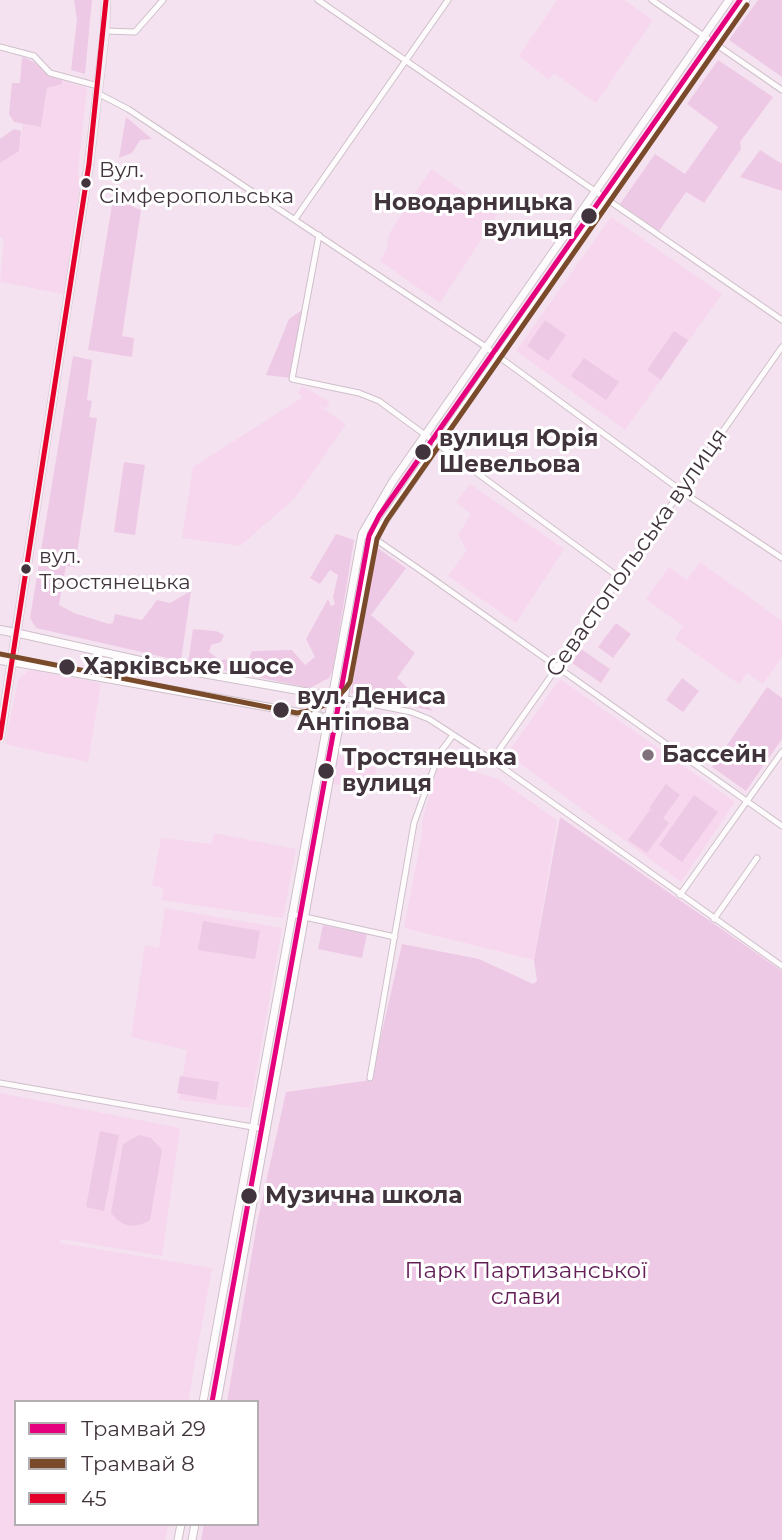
<!DOCTYPE html>
<meta charset="utf-8">
<style>
body{margin:0}
#map{position:relative;width:782px;height:1540px;overflow:hidden;background:#f5e2f0;font-family:Montserrat,sans-serif}
canvas{display:block}
.legend{position:absolute;left:14px;top:1400px;width:245px;height:126px;box-sizing:border-box;background:#fff;border:2px solid #b3aeb1;margin:0;padding:9px 12px;list-style:none;font-size:21px;color:#41343d}
.legend li{display:flex;align-items:center;gap:14px;height:35px}
.legend b{width:35px;border:2px solid #b3aeb1}
</style>
<div id="map">
<canvas width="782" height="1540"></canvas>
<ul class="legend">
<li><b style="height:9px;background:#e5007d"></b>Трамвай 29</li>
<li><b style="height:9px;background:#7a4b2a"></b>Трамвай 8</li>
<li><b style="height:9px;background:#e4002b"></b>45</li>
</ul>
</div>
<script>
const ctx = document.querySelector('canvas').getContext('2d');
ctx.lineJoin = 'round';
function fillPath(path, color) { ctx.fillStyle = color; ctx.fill(path, 'evenodd'); }
function strokePath(path, color, width, dash) { ctx.strokeStyle = color; ctx.lineWidth = width; ctx.lineCap = dash ? 'butt' : 'round'; ctx.setLineDash(dash || []); ctx.stroke(path); }
function write(font, color, halo, rows, align = 'center') {
  ctx.font = font + ' Montserrat,sans-serif'; ctx.lineWidth = 6; ctx.setLineDash([]); ctx.textBaseline = 'middle'; ctx.strokeStyle = halo; ctx.fillStyle = color; for (const [text, x, y, turn = 0] of rows) {
    ctx.save(); ctx.translate(x, y); ctx.rotate((+turn || 0) * Math.PI / 180); ctx.textAlign = isNaN(turn) ? turn : align; if (halo) ctx.strokeText(text, 0, 0); ctx.fillText(text, 0, 0); ctx.restore();
  }
}
const built = new Path2D(`
 M557 0H624L653 20 596 103 554 73 549 80 519 56Z
 M62 80 87 88 78 169 80 188 64 294 0 282 4 240 0 236V163L19 151 23 123 41 127 47 88 62 84Z
 M431 169 497 215 440 303 380 261 387 248 389 234Z
 M611 217 722 294 625 430 516 351Z
 M302 386 330 402 326 409 313 402 346 424 295 498 240 546 182 538 193 467 303 397 298 393Z
 M470 484 564 549 516 623 448 576 467 550 458 535 471 514 456 502Z
 M700 562 782 621V657L763 684 747 673 739 684 675 639 683 626 646 599 669 567 687 580Z
 M29 670 101 683 88 762 5 744 18 680Z
 M560 679 735 802 681 882 507 754Z
 M334 755 377 764 372 792 329 783Z
 M440 761 498 779 557 820 534 960 404 928 422 835V821Z
 M214 833 296 849 283 918 161 900 164 889 152 885 161 838 211 844Z
 M165 908 282 928 250 1108 179 1100 187 1050 131 1037 145 945 159 948Z
 M0 1093 180 1128 162 1256 61 1239 60 1243 212 1268 188 1402H16V1524H168L165 1540H0Z`);
const green = new Path2D(`
 M74 0H92L85 74 71 70 77 20Z
 M758 0H782V77L729 40Z
 M22 57C38 61 45 75 62 80V84L47 88 41 127 14 122 9 114 12 83H20Z
 M718 60 773 97 740 142 741 149 704 203 686 192 659 231 620 204 655 154 685 174 718 127 687 104Z
 M126 117 152 139 140 140 132 153 119 158Z
 M14 129 21 131 19 151 0 163V139Z
 M760 150 782 164V191L740 177Z
 M114 193 134 197 133 207 141 210 122 336 134 338 132 357 88 350Z
 M302 310 291 378 266 375 289 319Z
 M545 320 566 335 548 361 527 346Z
 M674 331 688 340 661 380 647 370Z
 M73 356 92 360 87 400 92 401 89 417 97 418 75 567 66 566 59 605 74 613 109 624 113 623 115 614 142 620 157 600 170 603 191 591 181 661 36 628 30 618Z
 M584 358 619 382 606 400 571 376Z
 M124 462 145 465 135 535 114 532Z
 M336 534 354 540 333 669 329 678 310 688 188 663 193 629 216 631 224 635 221 642 211 645 209 652 220 660 249 658 252 651 292 650 305 665 315 657 306 639 328 599 331 606 335 604 333 597 338 575 330 570 320 584 310 578Z
 M376 547 406 568 371 615 415 653 397 678 433 711 351 693Z
 M616 623 631 634 613 658 598 647Z
 M581 649 610 669 601 683 572 663Z
 M682 678 699 691 683 712 666 700Z
 M767 687 782 698V739L746 791 712 767Z
 M666 784 680 795 663 818 669 823 647 853 628 840 650 810 654 812 649 808Z
 M694 795 718 812 682 862 659 845Z
 M560 817 782 971V1540H201L204 1524H257V1402H227L257 1223 286 1092 371 1080 402 944 479 959 533 984 537 981 534 960Z
 M203 921 260 931 255 959 198 950Z
 M323 925 367 934 362 958 318 949Z
 M180 1076 219 1082 216 1100 177 1093Z
 M100 1131 119 1135 104 1211 86 1207Z
 M139 1135 151 1138 162 1150 150 1220C135 1229 123 1228 111 1213L123 1144Z`);
const minor = new Path2D(`
 M318 0 782 320
 M652 0 782 90
 M105 31 135 32 163 0
 M0 47 34 56 50 73 98 86
 M99 94 128 109 483 345 687 495 782 558
 M295 219 448 0
 M319 235 292 379 359 393 379 401 620 578
 M362 534 378 541 426 574 782 826
 M342 698 411 712 429 719 492 760 782 966
 M492 760 782 347
 M680 895 782 752
 M291 914 395 937
 M714 919 757 858
 M370 1078 414 823 439 754 453 735
 M0 1083 264 1129`);
const tertiary = new Path2D(`
 M17 633 183 670 335 697
 M13 662 330 718
 M203 1402 362 534 393 481 729 0
 M217 1402 373 538 746 0
 M178 1540 181 1524
 M192 1540 195 1524`);
const secondary = new Path2D(`
 M0 630 17 633
 M0 660 13 662`);
const primary = new Path2D(`
 M0 738 89 164 105 31 106 0`);
const tram = new Path2D(`
 M299 701 320 710 332 731`);
const bus1 = new Path2D(`
 M0 738 89 164 106 0`);
const tram1 = new Path2D(`
 M212 1402 369 536 379 516 740 0`);
const tram2 = new Path2D(`
 M0 654 297 713C319 710 338 702 350 682L377 539 387 520 747 5`);
const markers = [
 [86,183,6,"#41343d"],
 [589,216,9,"#41343d"],
 [423,452,9,"#41343d"],
 [26,569,6,"#41343d"],
 [67,667,9,"#41343d"],
 [281,710,9,"#41343d"],
 [648,755,7,"#80717c"],
 [326,771,9,"#41343d"],
 [249,1196,9,"#41343d"]
];
const busNames = [
 ["Вул.",99,171],
 ["Сімферопольська",99,197],
 ["вул.",39,557],
 ["Тростянецька",39,583]
];
const stopNames = [
 ["Новодарницька",573,203,"right"],
 ["вулиця",573,229,"right"],
 ["вулиця Юрія",439,439],
 ["Шевельова",439,465],
 ["Харківське шосе",83,667],
 ["вул. Дениса",297,697],
 ["Антіпова",297,723],
 ["Тростянецька",342,758],
 ["вулиця",342,784],
 ["Музична школа",265,1196]
];
const streetNames = [
 ["Севастопольська вулиця",637,553,-55]
];
const poiNames = [
 ["Бассейн",662,755]
];
const parkNames = [
 ["Парк Партизанської",526,1271],
 ["слави",526,1297]
];
fillPath(built, '#f6d7ee');
fillPath(green, '#eec9e5');
strokePath(minor, '#cec0ca', 7);
strokePath(tertiary, '#cec0ca', 9);
strokePath(secondary, '#cec0ca', 10);
strokePath(primary, '#cec4cb', 10);
strokePath(minor, '#fefbfd', 5);
strokePath(tertiary, '#fefbfd', 7);
strokePath(secondary, '#faf4f8', 8);
strokePath(primary, '#f6eef4', 9);
strokePath(tram, '#d7d2d6', 2);
strokePath(bus1, '#e4002b', 5);
strokePath(tram1, '#e5007d', 5);
strokePath(tram2, '#7a4b2a', 5);
for (const [x, y, r, color] of markers) { const dot = new Path2D(); dot.arc(x, y, r, 0, 2 * Math.PI); ctx.fillStyle = color; ctx.fill(dot); strokePath(dot, '#fff', 2.5); }
write('21px', '#41343d', '#fff', busNames, 'left');
write('bold 23px', '#41343d', '#fff', stopNames, 'left');
write('23px', '#41343d', '#fff', streetNames);
write('bold 23px', '#41343d', '#fff', poiNames, 'left');
write('23px', '#631d57', '#fff', parkNames);
</script>
